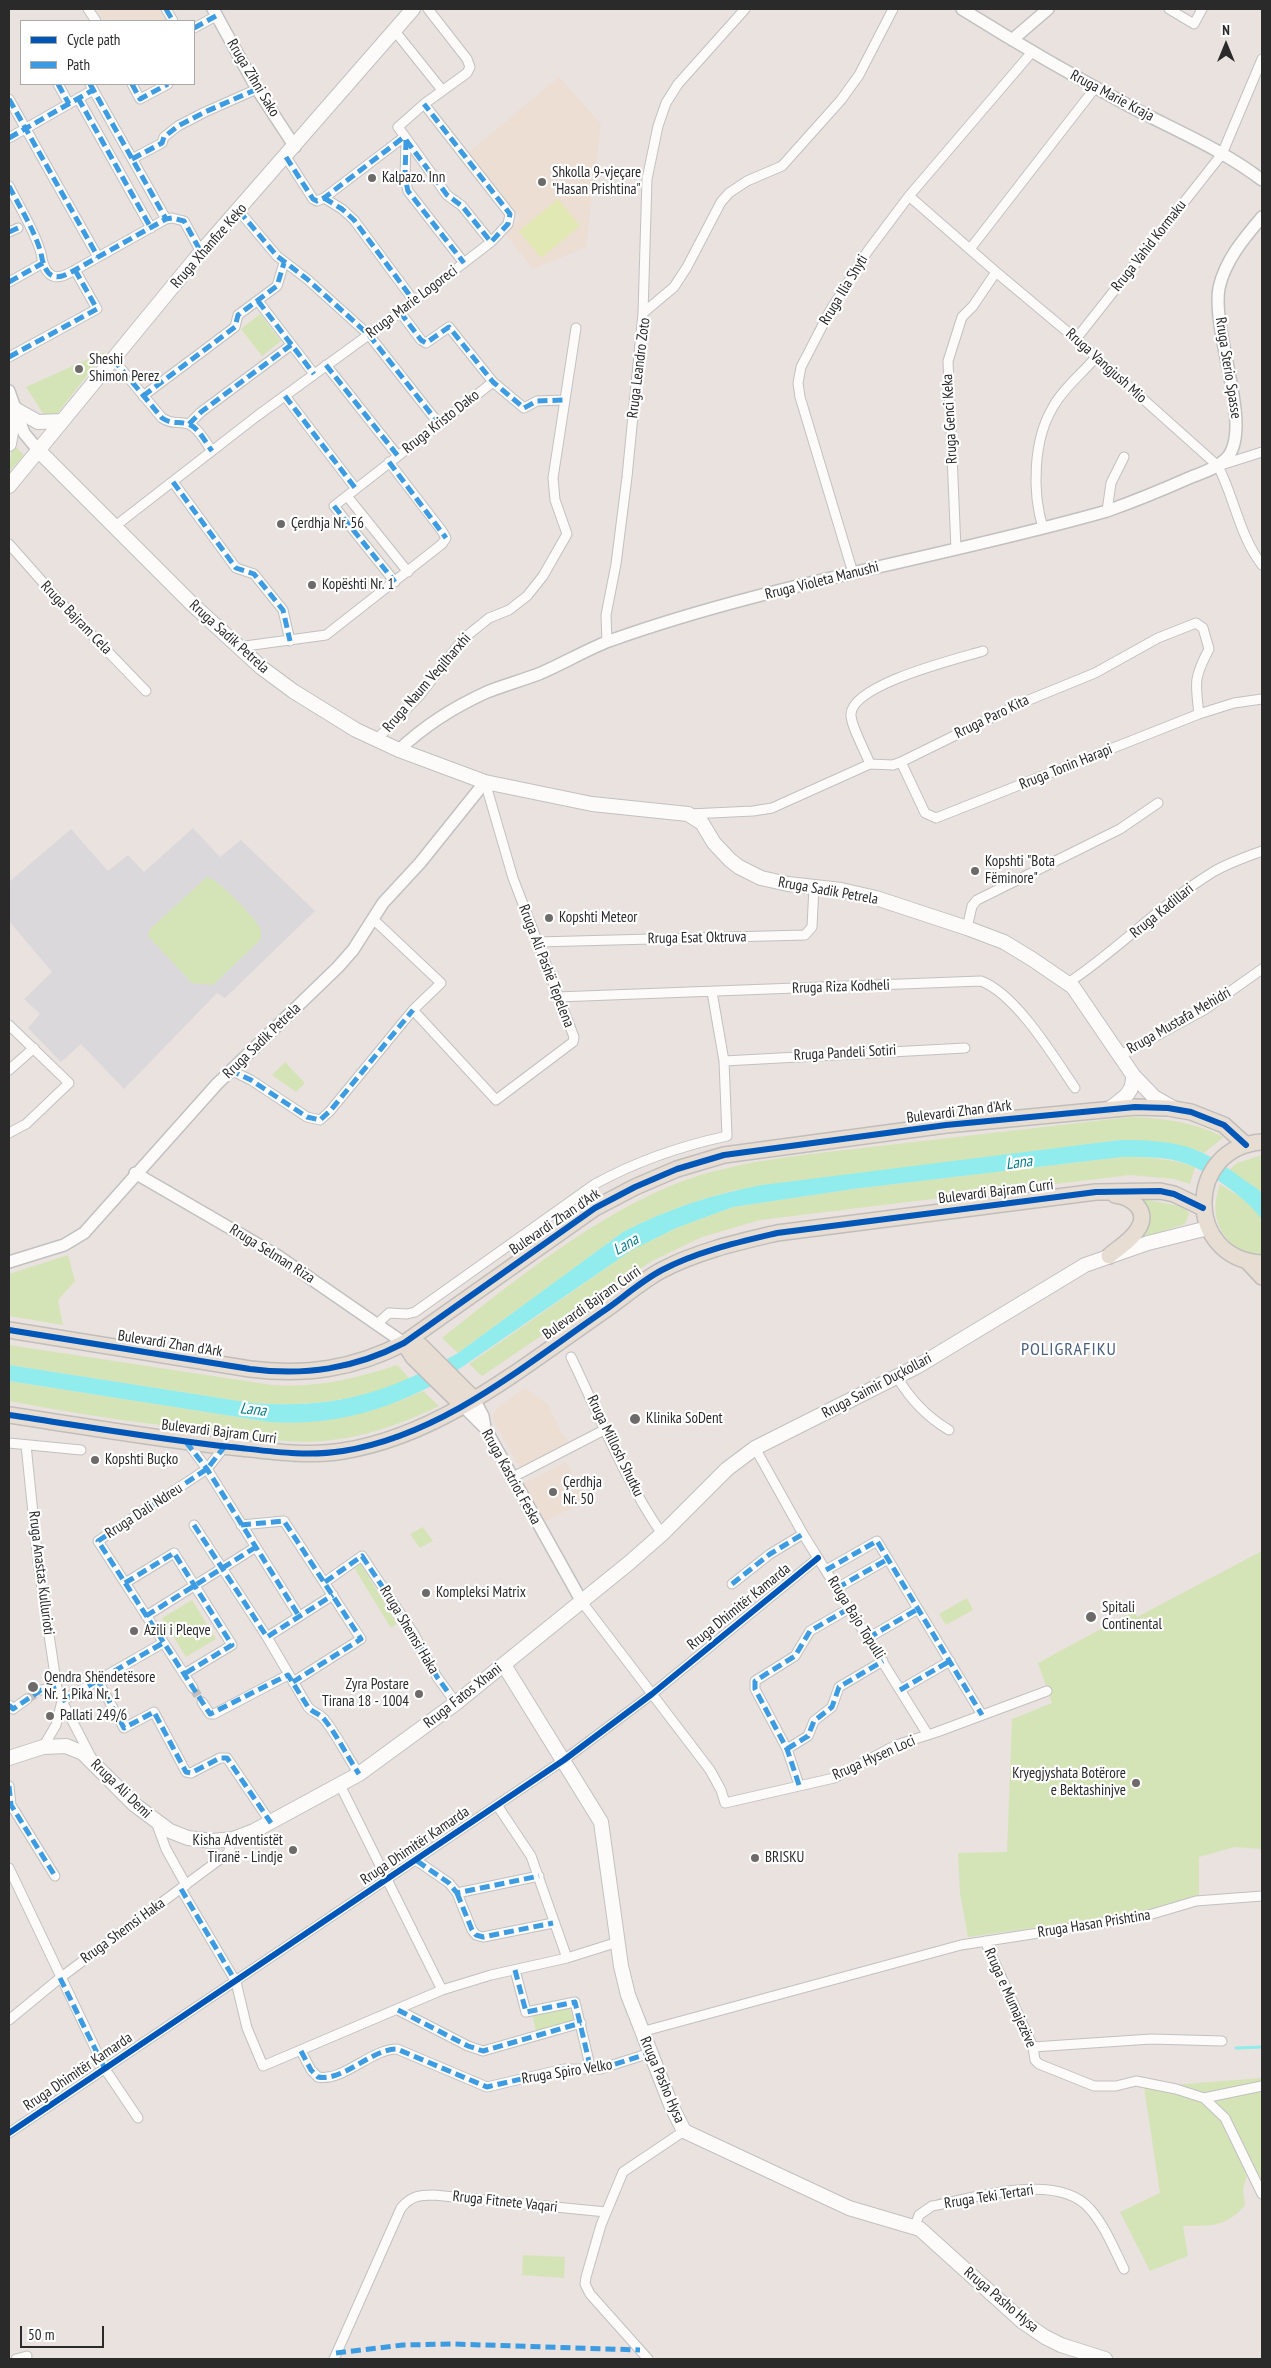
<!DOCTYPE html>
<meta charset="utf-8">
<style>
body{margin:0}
#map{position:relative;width:1271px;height:2368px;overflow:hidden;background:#e9e2df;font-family:"PT Sans Narrow",sans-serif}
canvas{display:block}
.frame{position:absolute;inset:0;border:10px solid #2a2a2a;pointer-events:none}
.legend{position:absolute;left:20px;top:20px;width:175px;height:65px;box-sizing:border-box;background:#fff;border:1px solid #aaa;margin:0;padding:6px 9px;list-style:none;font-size:15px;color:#2a2a2a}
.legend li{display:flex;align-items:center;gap:10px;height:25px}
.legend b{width:25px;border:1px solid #aaa}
.north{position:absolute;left:1201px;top:20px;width:50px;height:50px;-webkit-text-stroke:4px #fff;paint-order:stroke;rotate:0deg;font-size:14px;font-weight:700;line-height:20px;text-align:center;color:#2a2a2a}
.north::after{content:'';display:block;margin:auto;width:18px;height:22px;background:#2a2a2a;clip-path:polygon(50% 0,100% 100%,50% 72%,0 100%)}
.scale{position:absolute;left:20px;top:2326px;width:84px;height:22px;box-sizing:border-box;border:2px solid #2a2a2a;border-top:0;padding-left:6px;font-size:15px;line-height:18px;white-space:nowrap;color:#2a2a2a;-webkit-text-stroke:4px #fff;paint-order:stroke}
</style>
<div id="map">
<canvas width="1271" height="2368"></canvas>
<div class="frame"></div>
<ul class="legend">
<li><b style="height:6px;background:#0057b8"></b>Cycle path</li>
<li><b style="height:6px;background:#3d9ce1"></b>Path</li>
</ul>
<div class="north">N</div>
<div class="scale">50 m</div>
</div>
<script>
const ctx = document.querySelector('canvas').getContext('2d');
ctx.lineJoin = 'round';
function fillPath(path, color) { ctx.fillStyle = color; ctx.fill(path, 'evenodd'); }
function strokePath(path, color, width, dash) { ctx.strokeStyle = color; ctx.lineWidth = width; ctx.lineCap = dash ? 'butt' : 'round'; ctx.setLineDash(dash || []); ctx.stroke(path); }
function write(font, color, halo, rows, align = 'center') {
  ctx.font = font + ' "PT Sans Narrow",sans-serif'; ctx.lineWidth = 4.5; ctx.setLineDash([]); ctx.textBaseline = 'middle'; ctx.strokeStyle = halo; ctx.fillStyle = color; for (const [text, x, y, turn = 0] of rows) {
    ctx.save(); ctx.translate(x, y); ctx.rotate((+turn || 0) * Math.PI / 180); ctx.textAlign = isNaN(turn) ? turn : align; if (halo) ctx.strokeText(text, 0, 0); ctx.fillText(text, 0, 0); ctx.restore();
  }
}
const industrial = new Path2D(`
 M193 828 220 857 241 840 315 911 225 998 217 993 124 1089 81 1044 61 1062 28 1028 40 1014 24 999 52 972 9 921V882L71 829 108 871 128 855 144 872Z`);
const education = new Path2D(`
 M96 9H158L166 21H103Z
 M559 77 601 124 586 247 533 269 504 232 520 219 468 153Z
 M525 1388 548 1404 561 1432 568 1440 561 1447 520 1468 492 1418 496 1409Z
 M566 1462 586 1501 542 1523 524 1491 525 1483Z`);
const green = new Path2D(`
 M260 314 281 341 262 356 241 329Z
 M106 351 57 414 44 415 26 387Z
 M12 443 24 455 9 472Z
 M207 877C217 878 255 918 260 928 262 932 261 936 260 940L213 985 192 983 148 936 150 929Z
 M285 1062 305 1083 296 1092 272 1075Z
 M1130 1117C1163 1118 1194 1122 1224 1137L1204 1153C1176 1143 1150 1140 1120 1140L736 1190C697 1200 659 1213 623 1232L458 1353 442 1338C514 1281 590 1219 675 1184 736 1160 806 1155 871 1147 958 1137 1044 1127 1130 1117Z
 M1262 1155V1194L1229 1170 1237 1163Z
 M1122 1157C1147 1157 1171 1158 1195 1167L1190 1184 1174 1179 1130 1175 760 1220 702 1237 652 1261 482 1376 469 1364 632 1250 676 1228 733 1207 853 1189Z
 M1220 1184 1249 1203 1261 1217 1262 1256C1223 1250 1207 1220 1220 1184Z
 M1138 1198 1184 1207 1189 1214 1185 1224 1137 1239Z
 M68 1255 75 1281 58 1300 63 1325 9 1316V1274Z
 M9 1345 272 1385C316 1388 355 1379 397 1365L410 1379C359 1401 308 1407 252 1403L9 1365Z
 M9 1381 270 1422C327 1425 371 1414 423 1391L439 1406C402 1424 365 1437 324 1441 288 1444 251 1437 215 1432 146 1424 77 1414 9 1401Z
 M423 1527 433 1541 420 1548 410 1534Z
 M1262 1551V1849L1235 1847 1199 1857V1898L1129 1915 968 1937 960 1893 958 1853 1007 1852 1012 1719 1052 1703 1038 1663 1134 1611 1137 1617Z
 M360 1562 397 1624 391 1628 353 1566Z
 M967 1598 973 1610 946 1625 939 1614Z
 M192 1600 216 1639 186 1657 162 1618Z
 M569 2006 574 2020 536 2031 532 2014Z
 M1262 2078V2194L1251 2173 1247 2175 1243 2189 1245 2205C1227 2227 1210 2226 1183 2226L1188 2256 1150 2271 1120 2212 1160 2193 1144 2087Z
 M523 2255 565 2257 564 2278 522 2275Z`);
const pitch = new Path2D(`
 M558 199 580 226 541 258 519 231Z`);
const water = new Path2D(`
 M1120 1140C1148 1140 1178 1141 1203 1153 1222 1162 1240 1178 1258 1189L1262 1194V1220C1250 1200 1204 1168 1181 1162 1162 1156 1141 1157 1122 1157L853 1189 733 1207 676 1228 632 1250 446 1378C389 1410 336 1426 270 1422L9 1381V1365L252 1403C335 1409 386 1394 458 1353L623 1232C667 1209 713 1194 762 1185Z`);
const stream = new Path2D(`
 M1236 2048 1262 2047`);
const minorTunnel = new Path2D(`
 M193 1688 202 1702
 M27 1699 41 1690`);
const minor = new Path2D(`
 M88 9 96 21
 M166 9 173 21
 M428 9 467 59 470 67 467 73 424 104 398 127 447 195 462 206 491 242
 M1169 9 1194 24 1202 9
 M194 28 216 16
 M394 30 442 90
 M58 84 69 104
 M90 84 166 219
 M132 84 140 99 168 84
 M78 98 151 228
 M9 99 98 257
 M9 138 93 90
 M406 140 405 178 408 191 464 263
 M286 157 313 199 317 201 324 198 404 137
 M132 159 162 143 164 137 178 126 205 112 257 89
 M9 186C20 208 34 229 41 253 42 260 45 273 53 276 60 279 69 273 75 270L166 219 172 218 184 221 201 252
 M909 196 996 272 1076 339 1218 466C1235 499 1239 535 1262 565
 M324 198 342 209 354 220 414 301
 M239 211 277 256 307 279 369 335 439 424
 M9 232 18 228
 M970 249 1095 88
 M9 282 43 263
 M258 301 314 374
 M400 312 421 340 426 343 449 327 493 382 524 408 537 401 563 400
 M643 313 647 179 658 126 666 103 678 84 745 9
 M1076 339 1222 154 1262 59
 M9 357 97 309 75 270
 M113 359 162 418C173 425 177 421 188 424 198 427 206 443 212 451
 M326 365 398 456
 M143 396 235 327 238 315 277 286 284 263
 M285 396 356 489
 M189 424 201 412 291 345
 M1221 465 1262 452
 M173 482 236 568 254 574 283 610 290 641
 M347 496 408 572
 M1107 511 1111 483 1124 457
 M114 527 257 416 400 312 491 242 508 224 510 214 424 104
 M1043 528C1032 492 1033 440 1053 407 1064 387 1082 374 1096 357
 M9 544 63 605 146 691
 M956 549 948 361 962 317 973 306 996 272
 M853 573 800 397 798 383 801 367 830 311 867 252 909 196 1032 52
 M395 582 334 506 493 382
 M607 642 606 615 616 564 627 477 643 313 674 287 687 267 721 202 729 193 747 181 782 166 841 100 859 75 893 9
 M238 647 326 635 442 544 446 538 442 531 389 462
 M376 740 420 695 463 639 489 618 509 610 527 596 543 576 567 534 555 500 553 478 576 328
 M901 762 925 813 936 818 1199 714 1234 703 1262 699
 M870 764C866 753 850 724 851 714 853 684 957 659 983 651
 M690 814 753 811 772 808 870 764 893 765 901 762 1019 704 1095 673 1158 638 1196 623 1203 628 1209 649C1194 677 1195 682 1199 714
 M967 928 972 906 977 900 1120 829 1158 803
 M537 942 805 935 812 927 814 887
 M1068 983C1119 949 1161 904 1213 872 1228 863 1246 857 1262 851
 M557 997 981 981C1016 994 1054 1057 1075 1088
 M413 1010 496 1100 573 1042 574 1037 513 878 485 782
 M9 1025 69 1083 26 1124 9 1133
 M1119 1056 1204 1010 1262 969
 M724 1061 965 1048
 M9 1070 34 1048
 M230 1070 251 1080 307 1117 320 1120 330 1111 413 1010 441 983 373 919
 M377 1324 389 1313 407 1314 415 1312 595 1184C637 1161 681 1146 727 1136L724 1061 712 992
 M571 1357C599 1415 625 1481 662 1534
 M897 1377C910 1399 927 1417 949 1430
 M187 1442 207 1469 299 1616
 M9 1443 81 1450
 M26 1445 38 1562 57 1688 62 1701 91 1757
 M755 1448 803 1534 928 1735
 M513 1477 606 1429
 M194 1525 267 1637 308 1707C313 1713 319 1713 324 1719 337 1735 347 1756 359 1774
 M241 1525 284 1521 361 1639 293 1682
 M826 1570 877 1541 982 1715
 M325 1582 362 1556 414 1634 437 1677 456 1703
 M125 1583 174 1553 232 1645 184 1674
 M732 1584 770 1554 803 1534
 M837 1588 888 1559
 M582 1602 710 1770 721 1790 725 1803 834 1778 896 1745 937 1732 1047 1691
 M146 1616 256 1547
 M267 1637 333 1595
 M868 1638 918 1609
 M98 1681 124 1728 154 1712 186 1772 191 1773 220 1758H227L271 1823
 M193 1688 98 1541 207 1469 225 1446
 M41 1690 57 1688
 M900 1690 950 1661
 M62 1701 163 1643
 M202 1702 210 1714H214L288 1675
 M9 1705 13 1709 27 1699
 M43 1747 56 1725 62 1701
 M787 1749 808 1736 814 1721 832 1707 839 1687 883 1661
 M340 1785 442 1990
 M799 1785 787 1749 755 1689V1681L795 1656 810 1631 850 1608
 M9 1786 11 1805 55 1876
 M497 1805 531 1856 567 1958
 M156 1822 166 1849 186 1885
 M417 1861 449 1883 457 1893 539 1876
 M9 1868 105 2069 138 2118
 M181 1889 236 1982 247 2028 263 2066 442 1990 491 1975 567 1958 618 1942
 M457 1893 472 1930 476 1935 483 1937 553 1923
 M985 1941 1033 2047 1035 2060 1039 2064 1094 2086H1116L1136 2081 1176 2089 1204 2098 1225 2118 1262 2194
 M515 1970 526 2012 575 2002 591 2070
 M398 2010 468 2046 483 2051 581 2023
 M9 2020 60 1978 223 1857 228 1853 233 1839
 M641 2032 961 1945 1142 1917 1196 1901 1262 1896
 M1033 2047 1151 2039 1222 2041
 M301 2051 311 2070 318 2077C343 2082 371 2049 397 2049L487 2087 564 2069H600L650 2053
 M1204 2098 1262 2086
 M9 2133 564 1760 652 1694 818 1558
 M915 2226 919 2215 932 2206C974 2198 1058 2171 1090 2209 1105 2226 1114 2249 1124 2269
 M16 2359 27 2356
 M334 2359 401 2208C411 2196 419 2195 434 2195L606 2212
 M648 2359 590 2294 585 2284 586 2277 601 2225 623 2172 684 2131`);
const tertiary = new Path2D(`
 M213 9 257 89 295 147
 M962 9C1018 44 1075 77 1133 108 1177 131 1223 150 1262 180
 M1012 40 1048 9
 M9 391 24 433 38 450
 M399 750C425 725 454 707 487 692 505 685 523 680 541 673 564 663 586 650 609 641 771 583 942 558 1107 511 1135 501 1162 490 1189 478 1201 473 1216 469 1226 459 1255 429 1211 333 1219 288 1225 260 1245 237 1262 217
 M135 1173 278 1256 404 1343
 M9 1262 64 1245 84 1233 217 1084 338 967 353 950 383 903 420 863 485 782
 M474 1399 483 1416 485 1428
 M463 1406 485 1428 582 1602`);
const secondary = new Path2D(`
 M9 444 15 409 38 422 62 421
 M38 450 192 604 262 668 293 691 356 730 399 750 485 782 592 804 688 814 702 823 714 843 730 860 739 867 761 878 788 884 841 890 876 898 967 928 1004 942 1032 959 1073 987 1133 1075 1154 1097 1175 1109
 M9 486 201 252 413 9
 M1109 1109C1122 1099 1134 1094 1133 1075
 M504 1665 601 1822 621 1966 628 1995 671 2105 684 2131 849 2208 920 2229 1023 2322 1045 2337 1061 2345 1105 2359
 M9 1758 43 1747 66 1746 83 1753 135 1805 170 1831 188 1838 212 1841 233 1839 254 1831 359 1774 456 1703 629 1563 662 1534 727 1469 755 1448 918 1366 1085 1265 1148 1243 1208 1228`);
const primary = new Path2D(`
 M1262 1142C1185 1147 1184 1259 1262 1263
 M1109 1256C1118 1248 1132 1240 1138 1229 1150 1211 1132 1197 1115 1195
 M1248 1262 1262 1277
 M9 1330 250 1369C305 1376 354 1369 404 1343L595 1208 635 1187 677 1169 724 1155 946 1125 1135 1107 1168 1108 1191 1112 1224 1125 1246 1145
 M404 1343 421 1346 474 1399
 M404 1343 413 1357 463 1406
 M9 1415C83 1426 157 1439 231 1447 269 1451 306 1457 343 1451 443 1435 526 1364 608 1308 626 1295 643 1280 662 1270 698 1251 739 1242 777 1233L1096 1192 1160 1191 1174 1194 1203 1208`);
const quiet = new Path2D(`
 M166 9 173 21
 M194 28 216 16
 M58 84 69 104
 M90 84 166 219
 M132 84 140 99 168 84
 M78 98 151 228
 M9 99 98 257
 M9 138 93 90
 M406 140 447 195 462 206 491 242 508 224 510 214 424 104
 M406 140 405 178 408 191 464 263
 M286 157 313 199 317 201 324 198 404 137
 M132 159 162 143 164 137 178 126 205 112 257 89
 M9 186C20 208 34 229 41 253 42 260 45 273 53 276 60 279 69 273 75 270L166 219 172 218 184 221 201 252
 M324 198 342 209 354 220 414 301
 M239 211 277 256 307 279 369 335 439 424
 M9 232 18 228
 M9 282 43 263
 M258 301 314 374
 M400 312 421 340 426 343 449 327 493 382 524 408 537 401 563 400
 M9 357 97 309 75 270
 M113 359 162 418C173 425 177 421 188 424 198 427 206 443 212 451
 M326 365 398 456
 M143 396 235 327 238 315 277 286 284 263
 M285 396 356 489
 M189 424 201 412 291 345
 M389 462 446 538
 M173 482 236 568 254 574 283 610 290 641
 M334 506 395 582
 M230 1070 251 1080 307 1117 320 1120 330 1111 413 1010
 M186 1442 207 1469 299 1616
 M225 1446 207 1469 98 1541 210 1714 288 1675 308 1707C313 1713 319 1713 324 1719 337 1735 347 1756 359 1774
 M194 1525 267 1637 333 1595
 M241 1525 284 1521 361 1639 293 1682
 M826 1570 877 1541 982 1715
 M325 1582 362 1556 414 1634 437 1677 456 1703
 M125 1583 174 1553 232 1645 184 1674
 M732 1584 770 1554 803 1534
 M837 1588 888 1559
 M146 1616 256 1547
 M868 1638 918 1609
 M98 1681 124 1728 154 1712 186 1772 191 1773 220 1758H227L271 1823
 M900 1690 950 1661
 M62 1701 163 1643
 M9 1705 13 1709 41 1690 57 1688
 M787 1749 808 1736 814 1721 832 1707 839 1687 883 1661
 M799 1785 787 1749 755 1689V1681L795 1656 810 1631 850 1608
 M9 1786 11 1805 55 1876
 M417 1861 449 1883 457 1893 539 1876
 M181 1889 236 1982
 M457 1893 472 1930 476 1935 483 1937 553 1923
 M515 1970 526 2012 575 2002 591 2070
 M60 1978 105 2069
 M398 2010 468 2046 483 2051 581 2023
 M301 2051 311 2070 318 2077C343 2082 371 2049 397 2049L487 2087 564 2069H600L650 2053
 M336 2353 403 2345 453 2344 640 2350`);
const cycleway = new Path2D(`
 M9 1330 250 1369C305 1376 354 1369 404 1343L595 1208 635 1187 677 1169 724 1155 946 1125 1135 1107 1168 1108 1191 1112 1224 1125 1246 1145
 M9 1415C83 1426 157 1439 231 1447 269 1451 306 1457 343 1451 443 1435 526 1364 608 1308 626 1295 643 1280 662 1270 698 1251 739 1242 777 1233L1096 1192 1160 1191 1174 1194 1203 1208
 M9 2133 564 1760 652 1694 818 1558`);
const markers = [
 [372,178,5,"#6d6a69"],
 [542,182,5,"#6d6a69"],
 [79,369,5,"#6d6a69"],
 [281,524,5,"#6d6a69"],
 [312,585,5,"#6d6a69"],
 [975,871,5,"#6d6a69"],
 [549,918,5,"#6d6a69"],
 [635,1419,6,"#6d6a69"],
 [95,1460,5,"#6d6a69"],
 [553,1492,5,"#6d6a69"],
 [426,1593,5,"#6d6a69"],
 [1091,1617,6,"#6d6a69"],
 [134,1631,5,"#6d6a69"],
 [33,1687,6,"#6d6a69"],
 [419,1694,5,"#6d6a69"],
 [50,1716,5,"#6d6a69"],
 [1136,1783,5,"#6d6a69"],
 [293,1850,5,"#6d6a69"],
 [755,1858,5,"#6d6a69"]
];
const streetNames = [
 ["Rruga Zihni Sako",253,78,59],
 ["Rruga Marie Kraja",1112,96,28],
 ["Rruga Xhanfize Keko",209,246,-49],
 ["Rruga Vahid Kormaku",1149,246,-52],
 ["Rruga Ilia Shyti",844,290,-59],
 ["Rruga Marie Logoreci",412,302,-37],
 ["Rruga Vangjush Mio",1106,366,42],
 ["Rruga Leandro Zoto",639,368,-83],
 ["Rruga Sterio Spasse",1228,368,81],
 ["Rruga Genci Keka",950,419,-93],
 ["Rruga Kristo Dako",441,422,-38],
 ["Rruga Violeta Manushi",822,581,-14],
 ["Rruga Bajram Cela",76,618,46],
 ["Rruga Sadik Petrela",229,637,42],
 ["Rruga Naum Veqilharxhi",427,683,-49],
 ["Rruga Paro Kita",992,717,-26],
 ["Rruga Tonin Harapi",1066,767,-22],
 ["Rruga Sadik Petrela",828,891,10],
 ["Rruga Kadillari",1162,911,-39],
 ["Rruga Esat Oktruva",697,938,-1],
 ["Rruga Ali Pashë Tepelena",546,966,69],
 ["Rruga Riza Kodheli",841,987,-2],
 ["Rruga Mustafa Mehidri",1179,1021,-30],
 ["Rruga Sadik Petrela",262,1041,-44],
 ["Rruga Pandeli Sotiri",845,1053,-3],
 ["Bulevardi Zhan d'Ark",959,1112,-7],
 ["Bulevardi Bajram Curri",996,1192,-7],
 ["Bulevardi Zhan d'Ark",555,1222,-34],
 ["Rruga Selman Riza",272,1254,32],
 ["Bulevardi Bajram Curri",592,1303,-35],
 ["Bulevardi Zhan d'Ark",170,1344,9],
 ["Rruga Saimir Duçkollari",877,1386,-28],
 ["Bulevardi Bajram Curri",219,1432,7],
 ["Rruga Millosh Shutku",615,1446,64],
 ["Rruga Kastriot Feska",511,1477,61],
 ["Rruga Dali Ndreu",144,1511,-33],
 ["Rruga Anastas Kullurioti",41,1573,83],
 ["Rruga Dhimitër Kamarda",739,1607,-39],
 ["Rruga Bajo Topulli",856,1618,58],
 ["Rruga Shemsi Haka",409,1630,59],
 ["Rruga Fatos Xhani",463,1696,-38],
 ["Rruga Hysen Loci",874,1758,-24],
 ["Rruga Ali Demi",121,1789,44],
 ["Rruga Dhimitër Kamarda",415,1846,-34],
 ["Rruga Hasan Prishtina",1094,1924,-9],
 ["Rruga Shemsi Haka",123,1931,-36],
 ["Rruga e Mumajezëve",1010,1998,66],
 ["Rruga Dhimitër Kamarda",78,2072,-34],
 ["Rruga Spiro Velko",567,2072,-9],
 ["Rruga Pasho Hysa",662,2080,67],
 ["Rruga Teki Tertari",989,2197,-9],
 ["Rruga Fitnete Vaqari",505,2202,6],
 ["Rruga Pasho Hysa",1001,2300,40]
];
const poiNames = [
 ["Shkolla 9-vjeçare",552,173],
 ["\"Hasan Prishtina\"",552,190],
 ["Kalpazo. Inn",382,178],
 ["Sheshi",89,360],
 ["Shimon Perez",89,377],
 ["Çerdhja Nr. 56",291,524],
 ["Kopështi Nr. 1",322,585],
 ["Kopshti \"Bota",985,862],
 ["Fëminore\"",985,879],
 ["Kopshti Meteor",559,918],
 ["Klinika SoDent",646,1419],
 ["Kopshti Buçko",105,1460],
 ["Çerdhja",563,1483],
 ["Nr. 50",563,1500],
 ["Kompleksi Matrix",436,1593],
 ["Spitali",1102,1608],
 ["Continental",1102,1625],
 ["Azili i Pleqve",144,1631],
 ["Qendra Shëndetësore",44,1678],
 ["Nr. 1 Pika Nr. 1",44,1695],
 ["Zyra Postare",409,1685,"right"],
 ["Tirana 18 - 1004",409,1702,"right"],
 ["Pallati 249/6",60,1716],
 ["Kryegjyshata Botërore",1126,1774,"right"],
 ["e Bektashinjve",1126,1791,"right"],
 ["Kisha Adventistët",283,1841,"right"],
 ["Tiranë - Lindje",283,1858,"right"],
 ["BRISKU",765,1858]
];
const waterNames = [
 ["Lana",1019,1163,-7],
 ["Lana",626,1245,-30],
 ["Lana",253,1410,6]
];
const quarterNames = [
 ["POLIGRAFIKU",1069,1350]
];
fillPath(industrial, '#dbd8db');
fillPath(education, '#ecded3');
fillPath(green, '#d5e4b7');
fillPath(pitch, '#e2e8b4');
fillPath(water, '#90eced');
strokePath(stream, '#90eced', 3);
strokePath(minorTunnel, '#c3bdbb', 9, [9, 4.5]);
strokePath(minor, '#c2c1c1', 11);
strokePath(tertiary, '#c2c1c1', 14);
strokePath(secondary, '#c2c1c1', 16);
strokePath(primary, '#c0bebd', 18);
strokePath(minor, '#fcfbfa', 9);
strokePath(tertiary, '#fcfbfa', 11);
strokePath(secondary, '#fcfbfa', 14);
strokePath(primary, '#e7ddd2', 15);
strokePath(quiet, '#3d9ce1', 5, [10, 5]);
strokePath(cycleway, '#0057b8', 6);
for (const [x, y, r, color] of markers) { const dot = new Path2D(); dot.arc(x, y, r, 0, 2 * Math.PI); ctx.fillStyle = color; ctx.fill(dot); strokePath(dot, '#fff', 2); }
write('15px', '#2a2a2a', '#fff', streetNames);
write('15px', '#2a2a2a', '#fff', poiNames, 'left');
write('italic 16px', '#097e8b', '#fff', waterNames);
ctx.letterSpacing = '1px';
write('18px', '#495f7d', '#fff', quarterNames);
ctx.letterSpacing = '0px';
</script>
